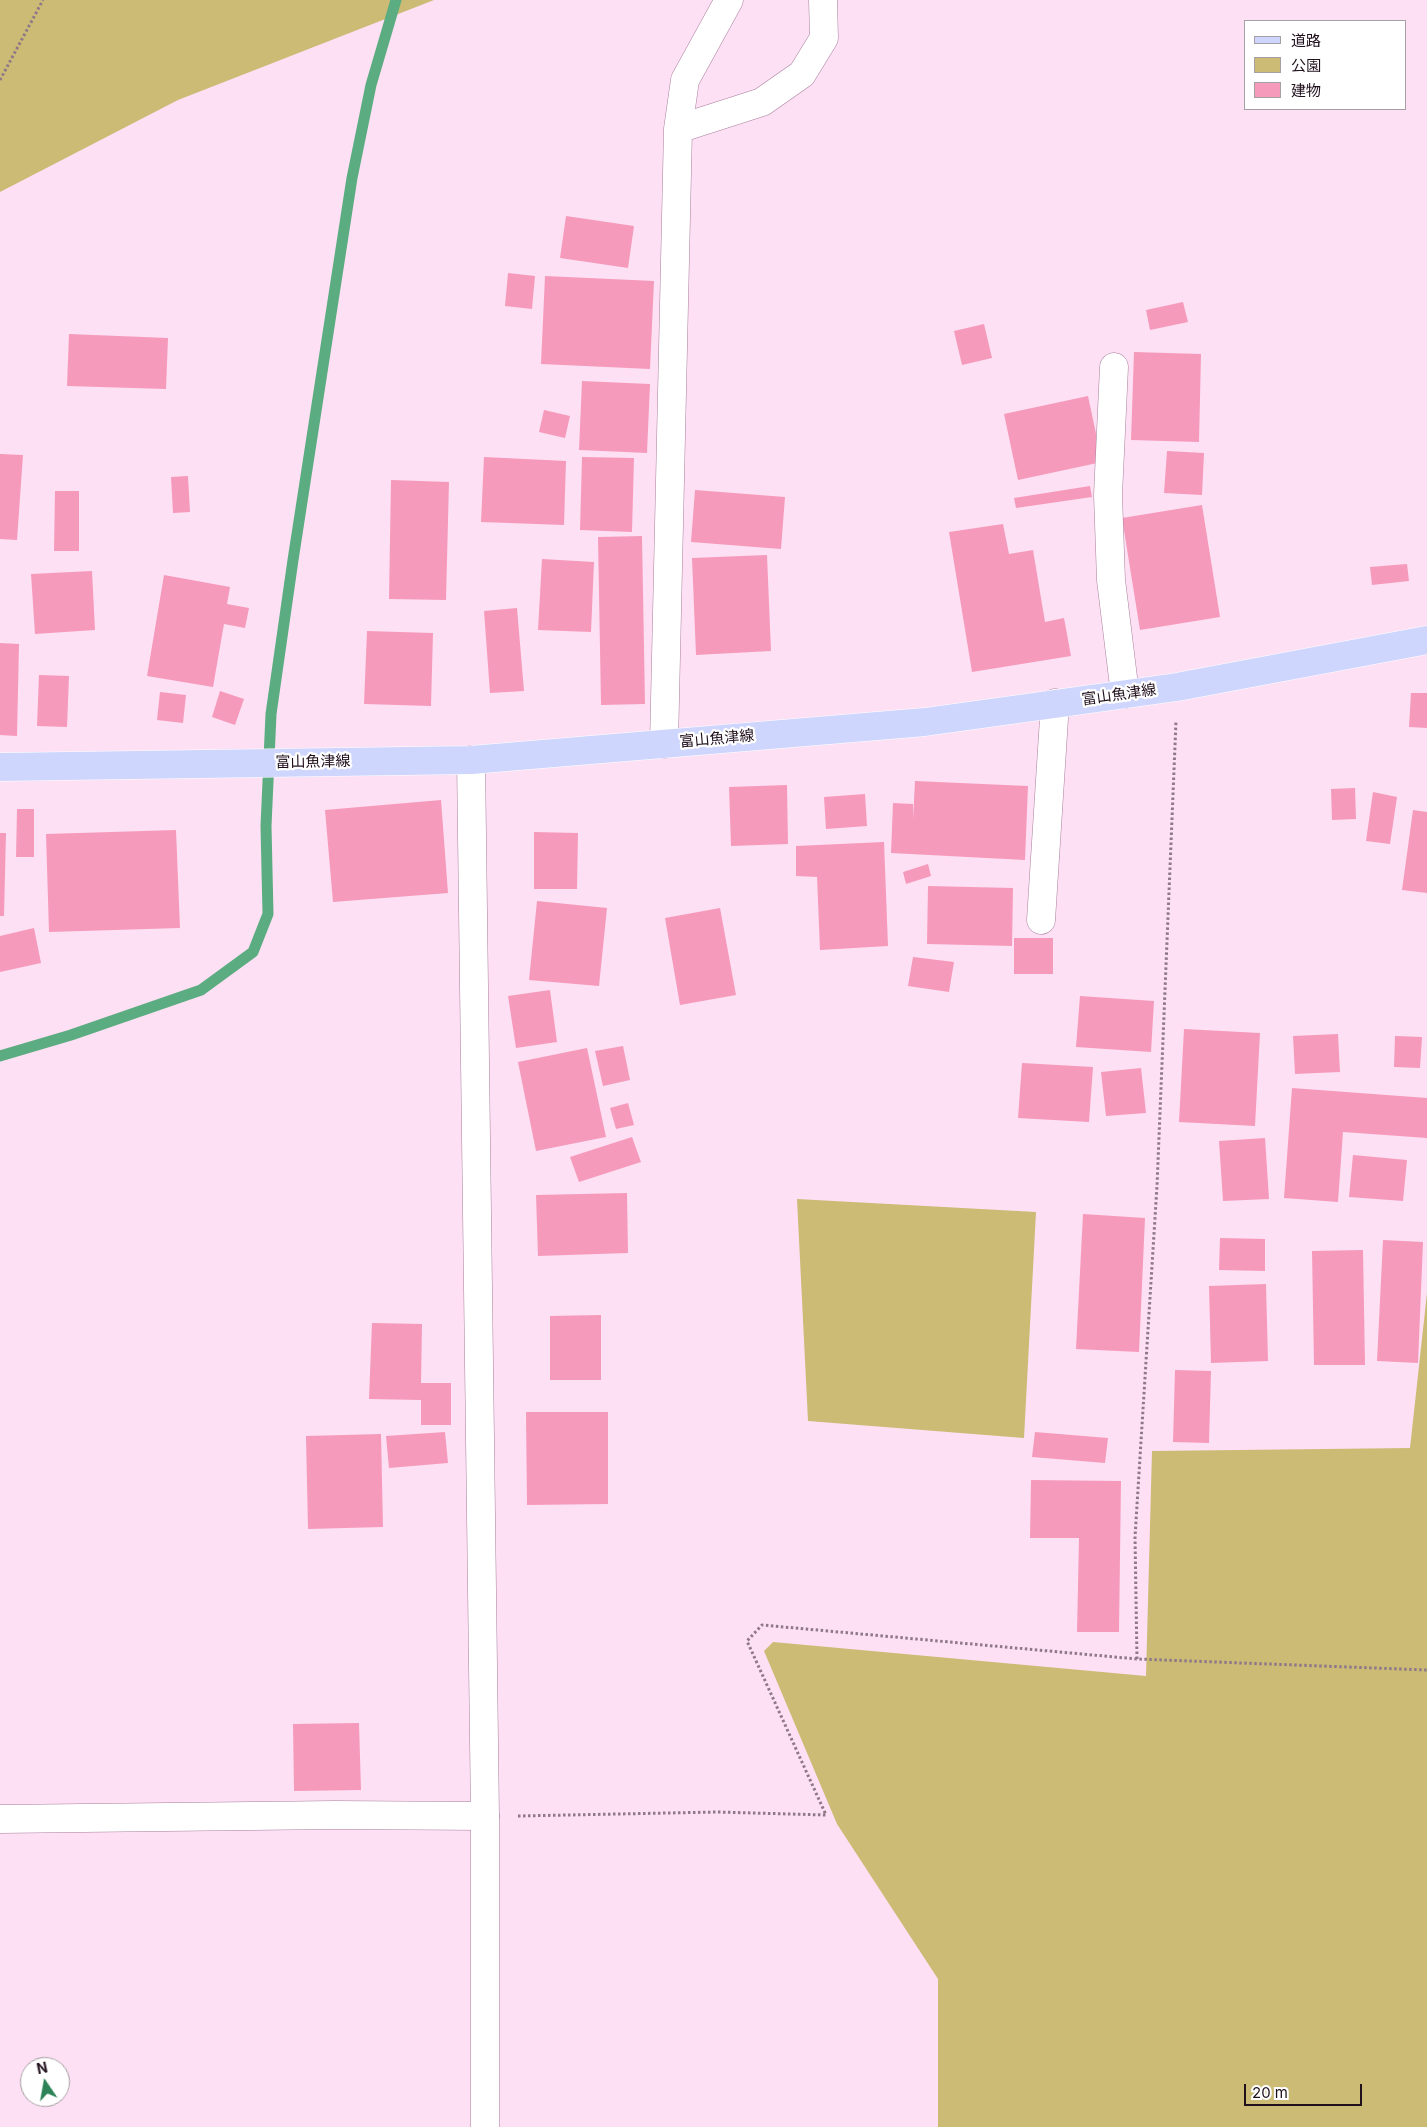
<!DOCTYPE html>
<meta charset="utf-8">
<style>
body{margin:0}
#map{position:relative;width:1427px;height:2127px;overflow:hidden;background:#fde0f4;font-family:Inter,"Noto Sans JP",sans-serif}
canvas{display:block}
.legend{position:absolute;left:1244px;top:20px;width:162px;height:90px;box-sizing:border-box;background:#fff;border:1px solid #a69fa4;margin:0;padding:6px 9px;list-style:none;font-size:15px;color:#20101c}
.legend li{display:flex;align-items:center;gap:10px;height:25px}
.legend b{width:25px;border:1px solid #a69fa4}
.north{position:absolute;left:20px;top:2057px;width:50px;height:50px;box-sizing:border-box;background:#fff;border:1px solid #a69fa4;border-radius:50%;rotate:348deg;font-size:14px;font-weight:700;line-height:20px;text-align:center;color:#20101c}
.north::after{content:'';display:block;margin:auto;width:18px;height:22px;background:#2d8357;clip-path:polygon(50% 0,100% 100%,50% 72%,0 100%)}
.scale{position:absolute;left:1244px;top:2084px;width:118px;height:22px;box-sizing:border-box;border:2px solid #20101c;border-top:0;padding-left:6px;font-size:15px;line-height:18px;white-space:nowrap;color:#20101c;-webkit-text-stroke:4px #fff;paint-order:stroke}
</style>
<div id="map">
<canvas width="1427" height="2127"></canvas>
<ul class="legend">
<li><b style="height:6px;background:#cfd6fd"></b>道路</li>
<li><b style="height:14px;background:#cbbb75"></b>公園</li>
<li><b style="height:14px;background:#f69abb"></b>建物</li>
</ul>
<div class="north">N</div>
<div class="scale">20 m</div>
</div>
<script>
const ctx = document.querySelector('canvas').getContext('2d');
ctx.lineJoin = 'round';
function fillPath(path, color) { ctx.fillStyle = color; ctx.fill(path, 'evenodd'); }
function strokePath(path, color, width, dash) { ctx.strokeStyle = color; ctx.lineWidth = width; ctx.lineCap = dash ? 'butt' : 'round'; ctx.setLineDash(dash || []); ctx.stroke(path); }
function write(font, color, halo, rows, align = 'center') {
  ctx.font = font + ' Inter,"Noto Sans JP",sans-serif'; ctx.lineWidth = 4.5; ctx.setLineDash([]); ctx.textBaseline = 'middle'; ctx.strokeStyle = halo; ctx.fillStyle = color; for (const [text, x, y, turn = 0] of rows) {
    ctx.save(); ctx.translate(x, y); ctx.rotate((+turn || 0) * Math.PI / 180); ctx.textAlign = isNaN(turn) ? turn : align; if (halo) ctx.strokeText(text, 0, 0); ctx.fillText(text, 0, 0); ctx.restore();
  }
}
const green = new Path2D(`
 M0 0H434L178 100 0 192Z
 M797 1199 1036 1212 1024 1438 808 1421Z
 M1427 1293V2127H938V1979L837 1824 764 1651 773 1642 1146 1676 1152 1451 1410 1448Z`);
const stream = new Path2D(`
 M0 1056 71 1035 201 990 253 952 268 914 266 826 271 714 293 560 352 178 371 85 396 0`);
const building = new Path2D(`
 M566 216 634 226 628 268 560 258Z
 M508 273 535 276 532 309 505 306Z
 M545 276 654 281 650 369 541 364Z
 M1183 302 1188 322 1150 330 1146 310Z
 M984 324 992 358 962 365 954 331Z
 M69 334 168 338 166 389 67 386Z
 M1134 352 1201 354 1199 442 1131 440Z
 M582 381 650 384 647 453 579 450Z
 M1088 396 1102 462 1018 480 1004 414Z
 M544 410 570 416 565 438 539 432Z
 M1167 451 1204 453 1202 495 1164 493Z
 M0 454 23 455 17 540 0 539Z
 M484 457 566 461 564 525 481 522Z
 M582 457 634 458 632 532 580 530Z
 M188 476 190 512 173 513 171 477Z
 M391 480 449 482 446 600 389 599Z
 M1090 486 1092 497 1016 508 1014 498Z
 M695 490 785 497 781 549 691 542Z
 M55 491H79V551H54Z
 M1202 505 1220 617 1140 630 1122 518Z
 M1003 524 1009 554 1033 550 1045 622 1064 618 1071 656 972 672 949 532Z
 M642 536 645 704 601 705 598 537Z
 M767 555 771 651 696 655 692 558Z
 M542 559 594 562 591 632 538 630Z
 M1407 564 1409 581 1372 585 1370 567Z
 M92 571 95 630 35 634 31 574Z
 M164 575 230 587 227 604 249 608 245 628 224 624 213 687 147 676Z
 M517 608 524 691 490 693 484 611Z
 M367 631 433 633 431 706 364 704Z
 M0 643 19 644 17 736 0 735Z
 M39 675 69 676 67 727 37 726Z
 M220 691 244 699 235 725 212 717Z
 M160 692 186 695 183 723 157 720Z
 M1411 693H1427V728L1409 727Z
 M915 781 1028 786 1025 860 891 853 893 803 913 804V820Z
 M787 785 788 844 731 846 729 787Z
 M1355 788 1356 819 1332 820 1331 789Z
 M1373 792 1397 797 1390 844 1366 841Z
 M865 794 867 826 826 829 824 797Z
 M441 800 448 893 333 902 325 810Z
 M17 809H34V857H16Z
 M1413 810 1427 812V893L1402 890Z
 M176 830 180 928 49 932 46 834Z
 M534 832 578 833 577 889H534Z
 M0 833H6L4 916H0Z
 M884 842 888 946 820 950 817 877 796 876V846Z
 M928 864 931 876 906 884 903 872Z
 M928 886 1013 888 1012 946 927 944Z
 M537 901 607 908 599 986 529 980Z
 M720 908 736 995 680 1005 665 918Z
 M34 928 41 963 0 972V936Z
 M1014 938H1053V974H1014Z
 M913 957 954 962 949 992 908 986Z
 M550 990 557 1042 516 1048 508 996Z
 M1080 996 1154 1001 1151 1052 1076 1047Z
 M1184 1029 1260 1033 1255 1126 1179 1122Z
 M1338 1034 1340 1072 1295 1074 1293 1036Z
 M1395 1036 1422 1037 1420 1068 1394 1067Z
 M623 1046 630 1080 603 1086 595 1051Z
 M587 1048 606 1137 536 1151 518 1062Z
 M1022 1063 1093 1067 1089 1122 1018 1118Z
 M1141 1068 1146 1113 1106 1116 1101 1072Z
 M1292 1088 1427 1098V1138L1343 1132 1338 1202 1284 1198Z
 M628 1103 634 1125 616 1129 610 1108Z
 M632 1137 641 1162 579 1182 570 1157Z
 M1265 1138 1269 1199 1223 1201 1219 1141Z
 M1353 1155 1407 1160 1403 1201 1349 1197Z
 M627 1193 628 1253 538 1256 536 1195Z
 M1083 1214 1145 1218 1139 1352 1076 1349Z
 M1220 1238 1265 1239V1271L1219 1270Z
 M1383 1240 1423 1242 1418 1363 1377 1361Z
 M1363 1250 1365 1365H1314L1312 1251Z
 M1266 1284 1268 1361 1211 1363 1209 1286Z
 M601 1315V1380H550V1316Z
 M372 1323 422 1324 421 1383H451V1425H421V1400L369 1399Z
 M1175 1370 1211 1371 1209 1443 1173 1442Z
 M526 1412H608V1504L527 1505Z
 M445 1432 448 1463 389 1468 386 1436Z
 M1035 1432 1108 1438 1105 1463 1032 1457Z
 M381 1434 383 1527 308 1529 306 1436Z
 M1031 1480 1121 1481 1119 1632H1077L1079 1538H1030Z
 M359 1723 361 1790 294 1791 293 1724Z`);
const path = new Path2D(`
 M0 80 43 0
 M1137 1659 1135 1537 1157 1186 1176 721
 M518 1816 717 1812 826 1815 747 1641 762 1625 1137 1659 1427 1670`);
const street = new Path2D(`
 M678 129 762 102 802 74 824 38 823 0
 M1114 367 1108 495 1111 580 1125 694
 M664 744 678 129 685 80 729 0
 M1041 920 1055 703
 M0 1819 335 1815 485 1816`);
const secondary = new Path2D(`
 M471 760 485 1816V2127`);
const primary = new Path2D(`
 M0 767 471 760 925 722 1177 687 1427 640`);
const streetNames = [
 ["富山魚津線",1119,695,-8],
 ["富山魚津線",717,739,-5],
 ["富山魚津線",313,762,-1]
];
fillPath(green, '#cbbb75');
strokePath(stream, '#5cac81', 11);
fillPath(building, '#f69abb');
strokePath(street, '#a97f9d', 29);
strokePath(secondary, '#a97f9d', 29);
strokePath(primary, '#fff', 29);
strokePath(path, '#8f7989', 3, [2.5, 2.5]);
strokePath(street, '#fff', 28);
strokePath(secondary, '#fff', 28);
strokePath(primary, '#cfd6fd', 28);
write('15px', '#20101c', '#fff', streetNames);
</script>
